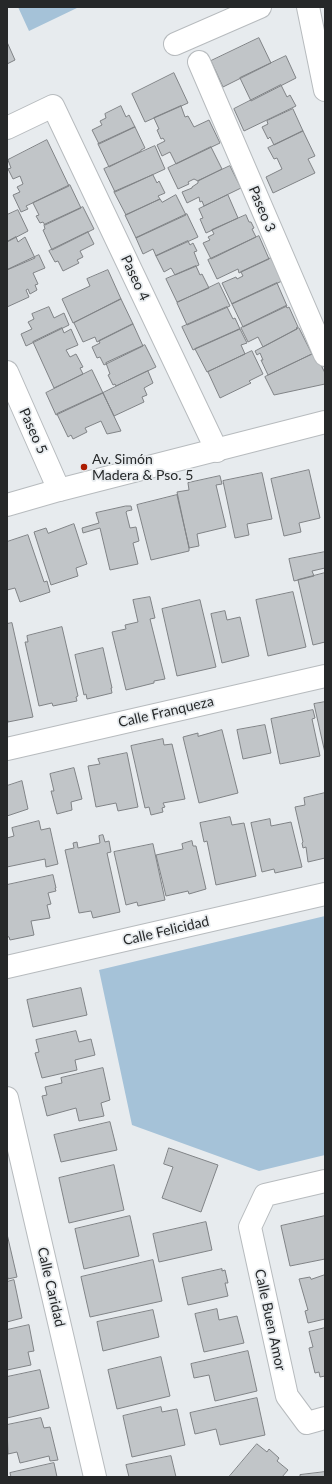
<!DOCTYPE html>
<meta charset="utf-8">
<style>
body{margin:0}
#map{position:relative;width:332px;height:1484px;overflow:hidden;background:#e7ebee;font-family:Lato,sans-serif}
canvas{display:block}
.frame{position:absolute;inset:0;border:8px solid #262829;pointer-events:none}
</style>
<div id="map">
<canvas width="332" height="1484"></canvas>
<div class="frame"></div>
</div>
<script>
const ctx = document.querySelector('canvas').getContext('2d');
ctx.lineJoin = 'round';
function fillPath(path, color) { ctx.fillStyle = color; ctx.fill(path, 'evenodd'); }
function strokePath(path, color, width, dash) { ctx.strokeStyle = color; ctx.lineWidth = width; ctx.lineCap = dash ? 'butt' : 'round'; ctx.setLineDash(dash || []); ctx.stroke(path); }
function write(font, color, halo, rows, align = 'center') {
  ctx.font = font + ' Lato,sans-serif'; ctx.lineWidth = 3.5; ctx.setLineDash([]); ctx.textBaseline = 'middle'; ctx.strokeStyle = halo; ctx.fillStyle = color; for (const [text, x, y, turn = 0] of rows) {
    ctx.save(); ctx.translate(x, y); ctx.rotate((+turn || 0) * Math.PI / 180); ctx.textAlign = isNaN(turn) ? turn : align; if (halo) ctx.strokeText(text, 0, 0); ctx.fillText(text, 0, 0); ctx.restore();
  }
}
const green = new Path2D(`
 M18 7H79L29 31Z
 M325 916V1155L259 1171 132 1125 99 970Z`);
const building = new Path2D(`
 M259 38 271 63 223 87 211 61Z
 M7 42 15 60 7 64Z
 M286 56 296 78 251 101 240 78Z
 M174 73 188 103 145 122 132 94Z
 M281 85 287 97 290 95 296 106 244 131 234 109Z
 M121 106 126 117 129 115 135 127 99 144 92 130 102 125 100 121 106 118 105 114Z
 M181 106 185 117 188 116 194 127 209 120 220 143 176 164 170 152 162 156 157 145 165 141 163 138 161 139 157 130 159 129 154 118Z
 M293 109 303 131 274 145 270 137 268 139 262 127 268 124 267 121Z
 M135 127 145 148 141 150V151L109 167 98 144Z
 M303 131 315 156 308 159 315 173 273 193 266 177 282 169 277 158 274 159 268 148Z
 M47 140 69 186 26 206 28 209 21 212 13 195 20 192 17 187 23 184 20 176 13 179 8 169 11 168 8 160Z
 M155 146 165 169 115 192 104 169Z
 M211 147 222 169 198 181 194 179 188 182 189 184 178 189 168 168Z
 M230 166 241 188 204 206 202 201 200 202 199 197 187 203 182 192 192 188V187L198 183V181Z
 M153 175 157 183 159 181 165 193 158 196 160 199 126 215 114 192Z
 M70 185 81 208 45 225 43 222 40 223 36 216 39 215 33 203Z
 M176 195 186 215 136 238 125 215 160 199 162 202Z
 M228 195 238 218 206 233 200 219 203 218 199 209Z
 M83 207 94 229 52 250 43 230 45 229 44 225Z
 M18 210 28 231 7 242V215Z
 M187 214 198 237 156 256 153 249 143 254 136 238Z
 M246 215 249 222H251L254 228 252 229 256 237 211 259 203 243 210 240 208 237 214 234 212 230Z
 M88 232 94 244 80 251 83 257 77 260 79 263 63 271 58 261 55 262 49 251Z
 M259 236 269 259 239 273 238 269 217 279 208 260Z
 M16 237 18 242 25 237 35 258 7 270V242Z
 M188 241 190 245 193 243 197 251 194 252 199 265 175 275 171 268 164 272 156 256Z
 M39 255 45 268 33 273 38 284 35 285 37 290 30 294 28 289 26 290 29 297 7 307V270Z
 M271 258 282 281 232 304 222 283 236 277 237 279 243 276 241 272Z
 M196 266 200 275 202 274 209 288 177 302 166 279Z
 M108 270 121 299 73 323 62 299 90 286 87 279Z
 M219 283 230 306 187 325 177 303Z
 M277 283 287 306 243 327 232 304Z
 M121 299 133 324 97 342 95 337 83 342 74 323Z
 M286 306 287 308 289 307 298 327 296 328 297 329 263 347 258 337 248 342 241 328Z
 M49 307 54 318 64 313 69 325 26 346 21 334 32 329 28 322 34 319 32 314Z
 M227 307 233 319 235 318 240 329 193 350 182 327Z
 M133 324 143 346 104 365 100 357 97 358 92 347 100 343 99 341Z
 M62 328 64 333 71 329 78 345 66 350 70 357 76 354 83 367 80 368 83 374 54 388 33 342Z
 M299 328 312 354 268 375 261 360H263L260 353 257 355 255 351 289 333Z
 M240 329 247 343 241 345 245 354 207 372 195 349Z
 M145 345 156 367 116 386 115 384 113 385 108 375 110 374 106 363Z
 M252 351 263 374 249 381 251 383 220 398 208 372Z
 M315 353 325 373V384L274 395 265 377Z
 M92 370 103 393 56 415 46 393Z
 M148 371 153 383 144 388 147 395 142 397 144 402 114 416 103 393Z
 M103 393 121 431 107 434 101 421 85 428 87 432 73 439 71 435 68 437 57 414Z
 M309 470 320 518 299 523 301 532 284 536 271 479Z
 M262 473 272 519 247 524 249 535 235 538 223 481Z
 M220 476 222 484 216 485 226 527 197 534 199 546 189 548 177 492 189 490 188 483Z
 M177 495 189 547V551L151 560 137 505Z
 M126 506H131L132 510 127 511 126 512 130 528 136 527 139 541 133 543 138 564 110 570 100 528 83 533 82 528 99 523 96 513Z
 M74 524 87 564 76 568 78 576 51 585 34 532 46 528 48 533Z
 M28 535 44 582 47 581 50 592 20 602 15 588 7 590V542Z
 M325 552V568L312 571 314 576 294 581 289 559Z
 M325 573V642L313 645 298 580Z
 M293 592 306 647 268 656 256 600Z
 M150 597 155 618 150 619 165 679 154 681V683L126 690 112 632 126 629 125 625 138 622 133 600Z
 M200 600 216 667 177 676 162 609Z
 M225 611 227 620 240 617 249 656 222 663 211 614Z
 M12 623 33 717 8 722 7 717V624Z
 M62 627 78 696 76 697 77 701 53 706 52 703 39 706 25 642H28L27 636Z
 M103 648 112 688H111L112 693 87 699 86 694 84 695 75 655Z
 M325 702V753L314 704Z
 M313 710 315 718 312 719 320 756 280 764 271 719Z
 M265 725 271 753 243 759 237 730Z
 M222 730 238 793 199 803 183 737 198 733V736Z
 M163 739 164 745 172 744 185 799 163 803 165 807 162 808 163 812 151 815 149 807 145 808 131 746Z
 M127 753 138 807 118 811 116 803 96 807 88 766 100 764 98 759Z
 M74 768 82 799 71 802 72 810 57 814 51 791H54L50 774Z
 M22 781 28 809 7 816V786Z
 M325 793V858L308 862 306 847 303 848 302 843 303 842 295 807 305 805 304 798Z
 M230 817 232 825 244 823 256 876 216 885 207 841 204 842 200 823Z
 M270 819 271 826 291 822 302 867 275 873 274 869 262 872 251 823Z
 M39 821 41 830 50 828 58 864 46 867 45 859 7 867V838L14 836 12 828Z
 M103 835 105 842 109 841 111 852 107 853 120 912 93 918 91 911 79 913 65 850 74 848 73 843 77 842 78 848 100 843 99 836Z
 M192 841 193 846H196L206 889 189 894 188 891 166 896 156 855 183 849 182 844Z
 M153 844 165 900 138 906 137 902 126 905 114 852Z
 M53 875 56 888H55L56 891 48 893 51 904 47 905 50 918 31 921 34 935 10 940 9 937 7 936V885Z
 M81 988 87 1015 33 1027 27 1000Z
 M76 1031 79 1042 91 1039 95 1055 75 1060 77 1070 42 1078 35 1053 39 1052 36 1040Z
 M103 1068 110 1100 101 1103 104 1116 79 1121 76 1108 47 1116 42 1096 47 1095 45 1087 62 1083 61 1078Z
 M110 1122 117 1150 61 1162 54 1135Z
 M169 1148 218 1165 201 1212 162 1198 173 1167 164 1164Z
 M114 1165 124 1210 69 1223 59 1178Z
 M130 1216 139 1256 84 1269 75 1229Z
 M325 1216V1259L290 1266 281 1226Z
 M206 1222 212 1250 159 1262 153 1234Z
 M7 1234 17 1277 8 1279 7 1274Z
 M153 1260 162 1301 90 1317 81 1277Z
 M222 1269V1271L225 1270 228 1283H225L228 1296 188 1305 182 1278Z
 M325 1275V1319L308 1323 305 1311 308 1310 299 1279 310 1277 311 1279Z
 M14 1280 22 1318 7 1322V1282Z
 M217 1309 219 1320 237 1316 244 1343 204 1352 195 1314Z
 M153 1310 159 1337 103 1351 97 1322Z
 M29 1325 34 1351 28 1352 31 1365 7 1370V1330Z
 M325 1328V1376L320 1377 319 1372 315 1373 309 1348 313 1347 309 1332Z
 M248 1351 257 1391 215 1401 209 1375 194 1378 191 1364Z
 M161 1357 170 1396 117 1409 108 1370Z
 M40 1370 49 1408 7 1418V1377Z
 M257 1398 265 1435 220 1445 216 1429 195 1434 190 1413Z
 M161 1407 162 1412 177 1409 185 1445 132 1457 123 1416Z
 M41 1418 44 1428 50 1427 58 1460 50 1461 49 1456 20 1463 17 1452 8 1454 7 1425Z
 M257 1444 267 1452 269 1449 279 1458 277 1461 288 1470 282 1477H231L230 1476Z
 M171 1456 176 1477H129L126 1465Z
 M54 1463 57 1477H11L10 1473Z
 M325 1472V1477H300V1475Z`);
const minor = new Path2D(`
 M308 7 325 90
 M175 44 260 7
 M199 62 325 355
 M7 128 53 106 217 451
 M7 372 59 490
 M7 749 325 676
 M7 967 325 894
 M7 1098 95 1477
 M325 1181 265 1195 250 1227 287 1396 307 1423 325 1418`);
const tertiary = new Path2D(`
 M7 505 59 490 325 422`);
const markers = [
 [84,467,4,"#ab1c01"]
];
const streetNames = [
 ["Paseo 3",262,209,67],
 ["Paseo 4",135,278,65],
 ["Paseo 5",33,431,66],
 ["Calle Franqueza",166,712,-13],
 ["Calle Felicidad",166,931,-13],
 ["Calle Caridad",51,1287,77],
 ["Calle Buen Amor",270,1320,78]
];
const poiNames = [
 ["Av. Simón",92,459],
 ["Madera & Pso. 5",92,475]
];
fillPath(green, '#a5c2d8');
fillPath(building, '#c1c5c8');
strokePath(building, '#808386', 1);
strokePath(minor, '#b7bbbe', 24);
strokePath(tertiary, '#b7bbbe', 24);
strokePath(minor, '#fff', 22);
strokePath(tertiary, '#fff', 22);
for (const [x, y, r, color] of markers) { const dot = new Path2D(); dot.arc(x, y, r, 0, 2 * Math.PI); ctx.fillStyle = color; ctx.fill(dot); strokePath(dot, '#e7ebee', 1.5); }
write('14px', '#262829', '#e7ebee', streetNames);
write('14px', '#262829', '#e7ebee', poiNames, 'left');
</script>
